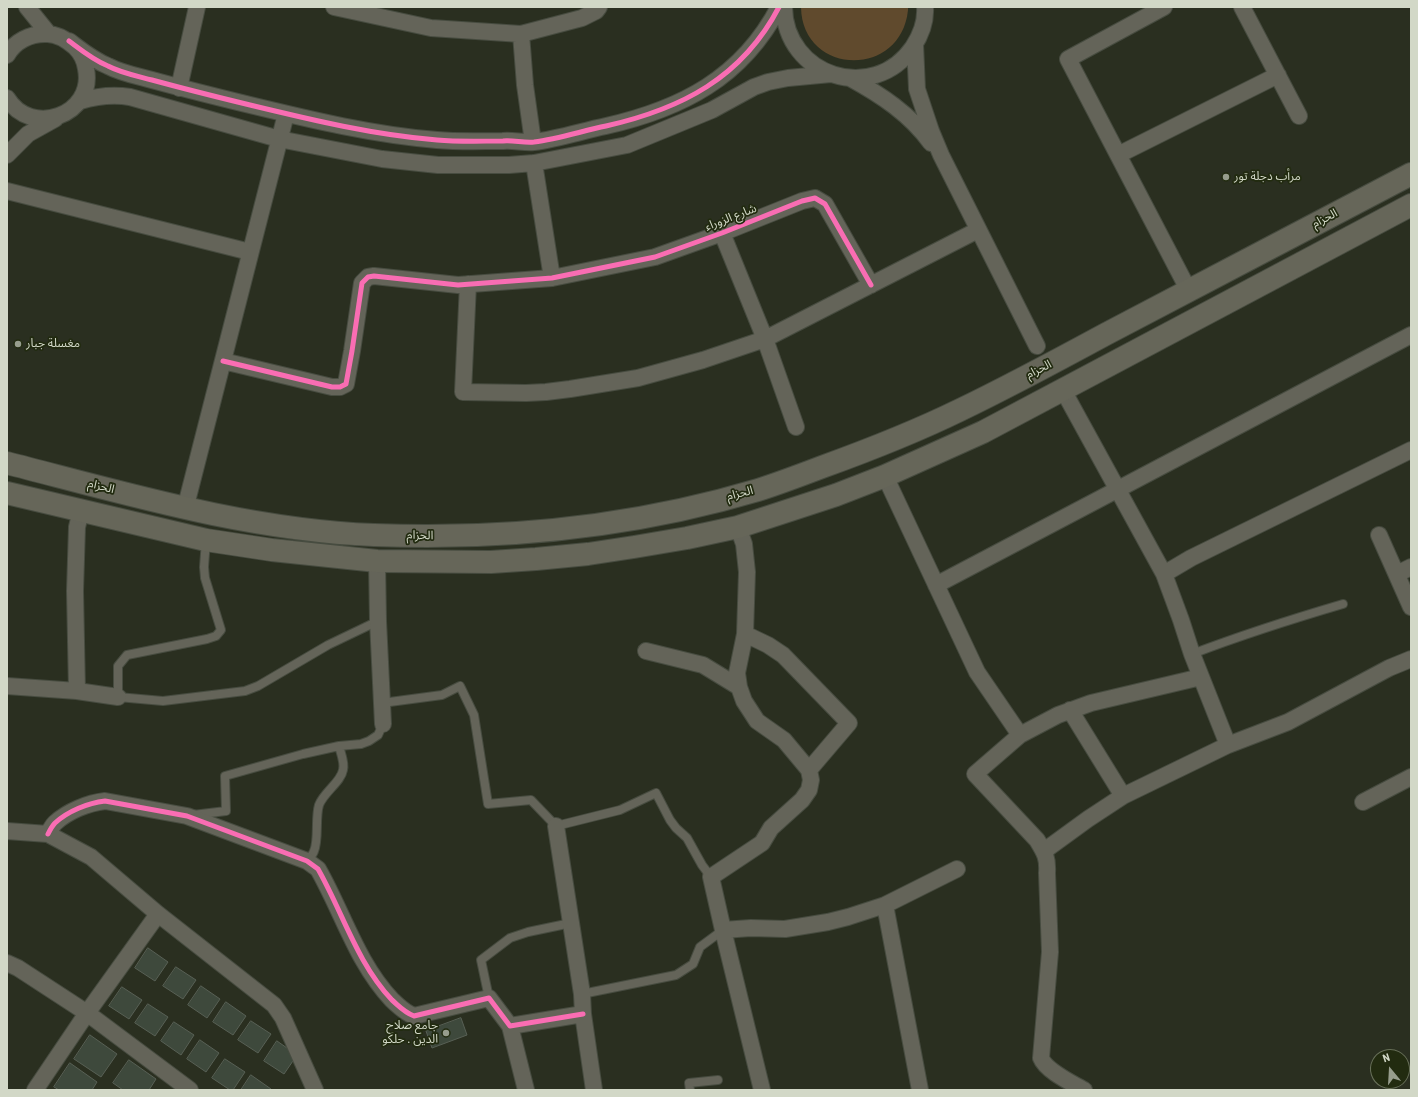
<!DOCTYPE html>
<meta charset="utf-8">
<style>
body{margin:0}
#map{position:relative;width:1418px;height:1097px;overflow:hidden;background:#2a2f20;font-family:"Roboto Condensed",sans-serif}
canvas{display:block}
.frame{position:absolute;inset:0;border:8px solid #d2d8c7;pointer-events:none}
.north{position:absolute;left:1370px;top:1049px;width:40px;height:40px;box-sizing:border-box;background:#222b10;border:1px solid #687059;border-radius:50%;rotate:342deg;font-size:11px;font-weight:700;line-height:16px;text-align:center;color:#d2d8c7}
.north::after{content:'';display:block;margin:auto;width:14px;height:18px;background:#979d8d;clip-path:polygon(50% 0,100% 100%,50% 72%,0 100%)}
</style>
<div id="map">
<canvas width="1418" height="1097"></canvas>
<div class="frame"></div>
<div class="north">N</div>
</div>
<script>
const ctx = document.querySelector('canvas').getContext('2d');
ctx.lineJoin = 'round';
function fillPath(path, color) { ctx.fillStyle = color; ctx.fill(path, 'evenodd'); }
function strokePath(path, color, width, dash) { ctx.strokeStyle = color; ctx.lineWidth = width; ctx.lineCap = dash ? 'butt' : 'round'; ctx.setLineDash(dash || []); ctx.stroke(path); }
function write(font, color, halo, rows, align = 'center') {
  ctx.font = font + ' "Roboto Condensed","Noto Sans Arabic",sans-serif'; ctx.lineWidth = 3.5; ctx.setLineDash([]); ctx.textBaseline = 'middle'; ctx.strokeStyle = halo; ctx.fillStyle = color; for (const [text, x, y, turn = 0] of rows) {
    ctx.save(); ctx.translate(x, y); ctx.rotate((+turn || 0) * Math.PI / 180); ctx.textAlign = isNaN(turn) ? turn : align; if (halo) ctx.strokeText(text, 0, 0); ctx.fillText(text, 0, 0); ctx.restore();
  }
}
const green = new Path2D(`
 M801 7H908V10C901 79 802 76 801 7Z`);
const building = new Path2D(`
 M148 948 168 962 155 981 135 968Z
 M176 967 196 980 183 999 163 986Z
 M201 986 220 999 207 1018 188 1005Z
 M122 987 142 1000 129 1019 109 1006Z
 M226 1002 246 1016 233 1035 213 1022Z
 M148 1004 168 1017 155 1036 135 1023Z
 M461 1018 467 1035 432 1048 426 1031Z
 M251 1021 271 1034 258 1053 238 1040Z
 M174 1022 194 1035 181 1055 161 1041Z
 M90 1035 117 1054 101 1077 74 1059Z
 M200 1040 219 1053 206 1072 187 1059Z
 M277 1041 297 1055 284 1074 264 1061Z
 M225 1059 245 1072 233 1090H230L212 1078Z
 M129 1060 156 1079 149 1090H123L113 1083Z
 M70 1063 97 1082 92 1090H59L54 1087Z
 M251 1075 271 1089 270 1090H241Z`);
const lane = new Path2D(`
 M206 540 204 567 205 578 221 630 216 636 207 639 127 655 118 666V697L163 701 245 691 258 686 328 645 378 621
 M1192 654C1242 635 1292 619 1343 604
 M382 703 442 695 460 686 474 715 488 804 531 800 556 826 620 810 656 793 670 820 676 828 687 838 702 865 711 877
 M193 815 226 811 225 776 303 754 339 746 361 744 369 741 378 735 383 724
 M307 861C309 858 313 855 314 851 319 840 315 818 319 805 324 792 341 782 343 770 345 763 341 754 339 746
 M582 994 676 975 693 964 700 947 723 930
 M489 998 481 960 510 938 528 932 571 923
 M690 1090 689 1083 718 1080`);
const street = new Path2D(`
 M27 7 48 33
 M334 7 431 28 521 34 582 18 596 11 599 7
 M784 7C785 76 873 105 913 47 921 35 926 21 925 7
 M1164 7 1068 59 1189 291
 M1242 7 1299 116
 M521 34 525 85 533 142
 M69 41C81 50 93 60 108 66 121 73 137 76 152 80 185 89 217 97 250 105 312 120 374 135 437 140 459 142 481 141 503 141 513 140 524 143 534 142 558 139 582 131 606 126 681 109 742 78 779 7
 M915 44 917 89 931 131 941 155 1037 346
 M7 55C15 41 30 34 45 34 57 33 67 40 75 47 81 53 85 61 86 69 95 115 31 138 7 98
 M850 78C881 95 910 114 931 143
 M179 88 197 7
 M80 101C97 96 112 94 130 97L279 139 382 159 438 165H509L534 163 627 145 712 110 754 87 768 82 788 78 831 74
 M7 155 28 134 55 119
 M1118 155 1278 75
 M534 163 552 278
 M7 191 250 252
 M722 233 765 339 796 427
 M468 284 463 392 526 393 546 392 570 389 638 378 703 360 765 339 978 230
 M223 361 332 387H340L346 384 352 351 362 283 368 277 374 276 458 285 552 278 655 257 722 233 802 201 815 198 825 204 871 285
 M1063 390 1164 574 1181 620 1192 654 1228 745
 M885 476 977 672 1020 735
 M185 509 286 114
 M738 527 744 544 747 572 745 634 737 673 739 687 744 701 757 721 784 740 809 770 811 780 809 790 802 800 771 828 762 843 711 877 723 930 762 1090
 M1379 535 1411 607
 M377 561 378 621 383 724
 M1164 574 1191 558 1411 450
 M1397 574 1411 567
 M936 585 1411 335
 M745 634 768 645 783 655 849 723 809 770
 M646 651 703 665 739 687
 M7 686 77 691 118 697
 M77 691 75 591 77 527 81 511
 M1070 710 1123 796
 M1363 802 1411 777
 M556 826 582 994 583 1014 594 1090
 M7 831 48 834 91 857 158 914 274 1005 283 1018 315 1090
 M48 834C50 830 52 826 55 823 68 811 88 803 105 801L187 816 307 861 318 869C343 913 357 963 392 1000 400 1007 404 1012 414 1016L489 998 510 1026 583 1014
 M1044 851 1088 819 1123 796 1228 745 1288 722 1389 668 1411 659
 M885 905 920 1090
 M723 930 751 928 785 929 828 922 848 917 885 905 957 869
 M7 963 18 968 87 1013 190 1090
 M510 1026 526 1090
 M35 1090 87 1013 158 914
 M1084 1090C1072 1083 1046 1071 1041 1058L1050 952 1047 873C1048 858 1045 853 1037 840L975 774 1020 735 1058 715 1091 703 1201 677`);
const secondary = new Path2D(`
 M7 463C128 494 248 530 374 535 503 540 634 527 758 490 780 483 801 475 822 467 869 450 915 432 960 410 1010 386 1058 360 1106 334 1208 281 1309 227 1411 174
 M7 493 206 540 272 550 377 561 491 562 536 559 588 554 634 547 687 538 738 527 836 495 885 476 983 432 1411 205`);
const cycleway = new Path2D(`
 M69 41C81 50 93 60 108 66 121 73 137 76 152 80 185 89 217 97 250 105 312 120 374 135 437 140 459 142 481 141 503 141 513 140 524 143 534 142 558 139 582 131 606 126 681 109 742 78 779 7
 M223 361 332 387H340L346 384 352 351 362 283 368 277 374 276 458 285 552 278 655 257 722 233 802 201 815 198 825 204 871 285
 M48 834C50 830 52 826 55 823 68 811 88 803 105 801L187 816 307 861 318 869C343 913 357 963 392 1000 400 1007 404 1012 414 1016L489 998 510 1026 583 1014`);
const markers = [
 [1226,177,4,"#979d8d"],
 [18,344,4,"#979d8d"],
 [446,1033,4,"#979d8d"]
];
const poiNames = [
 ["مرأب دجلة تور",1234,177],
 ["مغسلة جبار",26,344],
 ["جامع صلاح",438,1026,"right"],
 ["الدين . حلكو",438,1040,"right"]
];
const streetNames = [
 ["شارع الزوراء",731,218,-21],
 ["الحزام",1325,219,-28],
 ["الحزام",1039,370,-27],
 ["الحزام",101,487,14],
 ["الحزام",740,494,-14],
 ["الحزام",420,536,1]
];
fillPath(green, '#604a2d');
fillPath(building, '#3e493c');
strokePath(building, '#586055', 1);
strokePath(lane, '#474c40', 10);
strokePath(street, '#474c40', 18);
strokePath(secondary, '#474c40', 24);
strokePath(lane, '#646459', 8);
strokePath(street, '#646459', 16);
strokePath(secondary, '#666659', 22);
strokePath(cycleway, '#f96db3', 5);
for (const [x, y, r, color] of markers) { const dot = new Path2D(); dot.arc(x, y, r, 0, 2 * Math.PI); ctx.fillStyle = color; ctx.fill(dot); strokePath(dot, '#222b10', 1.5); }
write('12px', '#d2d8c7', '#222b10', poiNames, 'left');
write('12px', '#d2d8c7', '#222b10', streetNames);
</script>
